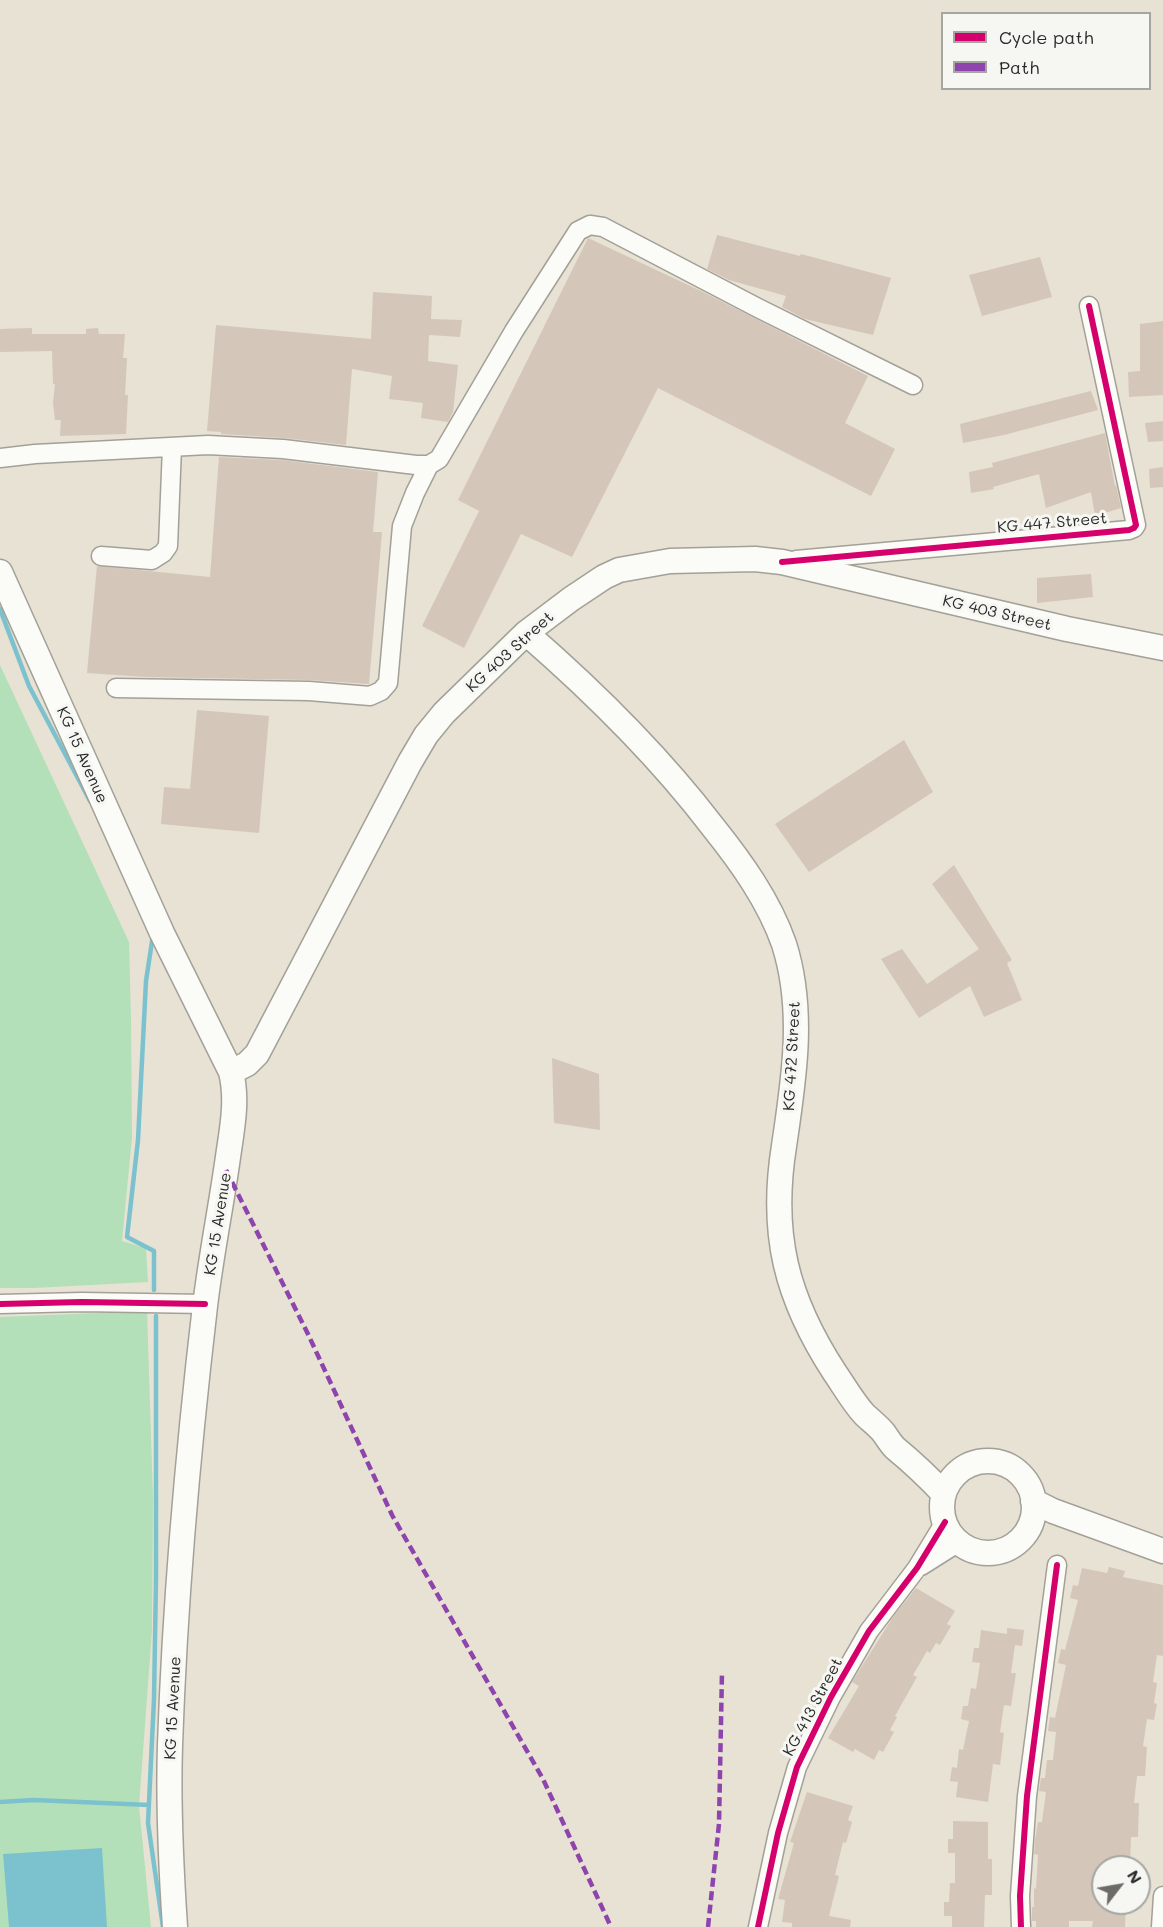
<!DOCTYPE html>
<style>
body{margin:0}
#map{position:relative;width:1163px;height:1927px;overflow:hidden;background:#e7e2d3;font-family:Mali,sans-serif}
canvas{display:block}
.legend{position:absolute;left:941px;top:12px;width:210px;height:78px;box-sizing:border-box;background:#f6f6f2;border:2px solid #a5a5a2;margin:0;padding:8px 10px;list-style:none;font-size:18px;color:#2b2b2b}
.legend li{display:flex;align-items:center;gap:12px;height:30px}
.legend b{width:30px;border:2px solid #a5a5a2}
.north{position:absolute;left:1091px;top:1855px;width:60px;height:60px;box-sizing:border-box;background:#f6f6f2;border:2px solid #a5a5a2;border-radius:50%;rotate:59deg;font-size:16px;font-weight:700;line-height:24px;text-align:center;color:#2b2b2b}
.north::after{content:'';display:block;margin:auto;width:21px;height:27px;background:#6d6b66;clip-path:polygon(50% 0,100% 100%,50% 72%,0 100%)}
</style>
<div id="map">
<canvas width="1163" height="1927"></canvas>
<ul class="legend">
<li><b style="height:8px;background:#d6006c"></b>Cycle path</li>
<li><b style="height:8px;background:#8e44ad"></b>Path</li>
</ul>
<div class="north">N</div>
</div>
<script>
const ctx = document.querySelector('canvas').getContext('2d');
ctx.lineJoin = 'round';
function fillPath(path, color) { ctx.fillStyle = color; ctx.fill(path, 'evenodd'); }
function strokePath(path, color, width, dash) { ctx.strokeStyle = color; ctx.lineWidth = width; ctx.lineCap = dash ? 'butt' : 'round'; ctx.setLineDash(dash || []); ctx.stroke(path); }
function write(font, color, halo, rows, align = 'center') {
  ctx.font = font + ' Mali,sans-serif'; ctx.lineWidth = 6; ctx.setLineDash([]); ctx.textBaseline = 'middle'; ctx.strokeStyle = halo; ctx.fillStyle = color; for (const [text, x, y, turn = 0] of rows) {
    ctx.save(); ctx.translate(x, y); ctx.rotate((+turn || 0) * Math.PI / 180); ctx.textAlign = isNaN(turn) ? turn : align; if (halo) ctx.strokeText(text, 0, 0); ctx.fillText(text, 0, 0); ctx.restore();
  }
}
const green = new Path2D(`
 M0 665 129 942 131 1020 132 1137 122 1241 146 1248 148 1282 34 1288H0Z
 M147 1311 153 1498 152 1630 139 1806 151 1927H0V1317Z`);
const water = new Path2D(`
 M102 1848 107 1927H9L3 1854Z`);
const stream = new Path2D(`
 M0 609 29 686 90 801
 M153 935 146 981 138 1140 127 1237 154 1251V1290
 M156 1316V1579L154 1699 148 1823 163 1927
 M0 1802 34 1800 149 1805`);
const building = new Path2D(`
 M717 235 800 256 801 254 891 278 873 335 805 319 782 307 786 296 729 280 707 269Z
 M588 238 701 291 868 376 845 423 895 449 871 496 658 388 572 557 521 534 464 648 422 626 479 511 458 500Z
 M1040 257 1052 297 982 316 969 275Z
 M373 292 432 296 431 319 462 320 460 337 429 335 428 361 458 365 453 412 448 422 421 418 423 403 389 399 392 376 352 369 346 445 284 438 221 434V432L207 431 216 325 371 339Z
 M1163 321V395L1129 397 1128 372 1140 371V324Z
 M32 328V334H86V329L98 328 99 334H125L123 358H127L125 395H128L126 434 60 436 61 420H55L53 403 55 384H53L52 351 0 352V329Z
 M1091 391 1098 410 1004 435 963 443 960 424Z
 M1163 421V441L1148 442 1145 423Z
 M1105 433 1115 486 1116 485 1121 508 1095 516 1091 492 1046 508 1039 474 993 487 994 489 971 493 969 472 993 467 992 463Z
 M219 457 282 460 378 472 373 532H382L369 684 309 680 146 677 87 673 97 566 210 577Z
 M1163 467V487L1150 488 1149 469Z
 M1091 574 1093 597 1037 603V578Z
 M197 710 269 716 259 833 161 824 164 787 190 789Z
 M904 740 933 792 809 872 775 824Z
 M954 865 1012 960 1007 963 1022 1000 984 1017 970 986 919 1018 881 959 902 949 927 984 979 949 932 884Z
 M552 1058 599 1074 600 1130 554 1123Z
 M1109 1567 1125 1571 1123 1577 1163 1585V1656L1157 1655 1153 1682 1157 1683 1154 1703 1157 1704 1154 1720 1147 1719 1143 1746 1147 1747 1145 1776H1137L1134 1803H1139L1138 1837H1131L1130 1867H1103V1903H1126L1125 1927H1092L1093 1921H1069V1927H1036V1921H1032V1907H1034V1888L1036 1889 1038 1855 1034 1854 1035 1840 1038 1822H1042L1046 1792 1039 1791 1041 1778H1045L1047 1760H1053L1056 1732 1048 1731 1050 1717 1055 1718 1066 1665 1058 1663 1061 1649 1065 1650 1078 1600 1070 1598 1073 1585 1078 1586 1082 1568 1107 1573Z
 M916 1588 955 1611 947 1624 951 1626 940 1645 936 1643 930 1653 927 1651 913 1675 917 1677 895 1716 897 1717 890 1730 894 1732 883 1752 879 1750 874 1760 855 1749 853 1752 828 1738 859 1686 852 1682 862 1666 893 1617Z
 M1007 1628 1024 1630 1022 1646 1015 1645 1011 1673H1016L1011 1706 1004 1705 1000 1732 1004 1733 1000 1765 993 1764 988 1802 956 1797 958 1782 950 1781 952 1767 957 1768 959 1749 963 1750 969 1721 961 1719 963 1706H968L971 1688 976 1689 980 1663 972 1662 974 1648H979L981 1630 1007 1634Z
 M807 1792 853 1806 848 1820 852 1822 846 1843 843 1842 835 1875 839 1876 829 1916 851 1920 850 1927H792V1923L782 1922 785 1900 778 1899 794 1843 790 1842Z
 M953 1821 988 1822V1859H992V1895H985L984 1927H952V1916H944V1902H949L950 1883H955V1853H948V1839H953Z`);
const minor = new Path2D(`
 M0 458 35 454 208 445 283 449 416 465H429L439 459 514 331 578 231 590 225 603 227 758 308 913 385
 M101 556 152 560 163 553 168 546 172 447
 M796 560 1129 530 1134 528 1136 525 1089 306
 M116 688 309 691 370 696 381 691 388 683 402 526 415 493 429 465
 M0 1304 82 1302 205 1304
 M921 1566 959 1542
 M758 1927 778 1833 797 1767 831 1697 869 1631 917 1568 945 1522
 M1021 1927 1020 1896 1027 1796 1057 1565
 M1161 1927 1163 1896`);
const major = new Path2D(`
 M0 572 162 933 231 1072C238 1100 232 1129 228 1157 221 1207 211 1256 205 1306 188 1451 175 1599 170 1745 168 1806 171 1867 175 1927
 M526 633C594 692 658 755 713 827 741 862 769 901 784 944 805 1010 794 1079 784 1146 770 1234 786 1298 835 1373 844 1386 853 1402 864 1414 870 1420 877 1425 883 1432 887 1437 890 1443 895 1448 912 1462 928 1477 943 1493
 M231 1072 247 1064 257 1054 410 762 426 735 444 713 526 633 571 599 604 577 619 570 670 561 755 559 782 562 1067 629 1163 648
 M942 1507a46 46 0 1 1 92 0a46 46 0 1 1-92 0Z
 M1033 1501 1053 1511 1163 1551`);
const quiet = new Path2D(`
 M226 1170 307 1332 392 1515 543 1779 611 1927
 M708 1927 719 1824 722 1672`);
const cycleway = new Path2D(`
 M782 562 1129 530 1134 528 1136 525 1089 306
 M0 1304 82 1302 205 1304
 M758 1927 778 1833 797 1767 831 1697 869 1631 917 1568 945 1522
 M1021 1927 1020 1896 1027 1796 1057 1565`);
const streetNames = [
 ["KG 447 Street",1052,523,-5],
 ["KG 403 Street",997,613,13],
 ["KG 403 Street",510,652,-42],
 ["KG 15 Avenue",82,755,66],
 ["KG 472 Street",792,1056,-87],
 ["KG 15 Avenue",218,1224,-81],
 ["KG 413 Street",813,1707,-62],
 ["KG 15 Avenue",173,1708,-87]
];
fillPath(green, '#b3e0b8');
fillPath(water, '#7bc2ce');
strokePath(stream, '#7bc2ce', 4.5);
fillPath(building, '#d5c6ba');
strokePath(minor, '#a3a098', 21);
strokePath(major, '#a3a098', 27);
strokePath(minor, '#fbfbf8', 18);
strokePath(major, '#fbfbf8', 24);
strokePath(quiet, '#8e44ad', 4.5, [9, 4.5]);
strokePath(cycleway, '#d6006c', 6);
write('16px', '#2b2b2b', '#f6f6f2', streetNames);
</script>
